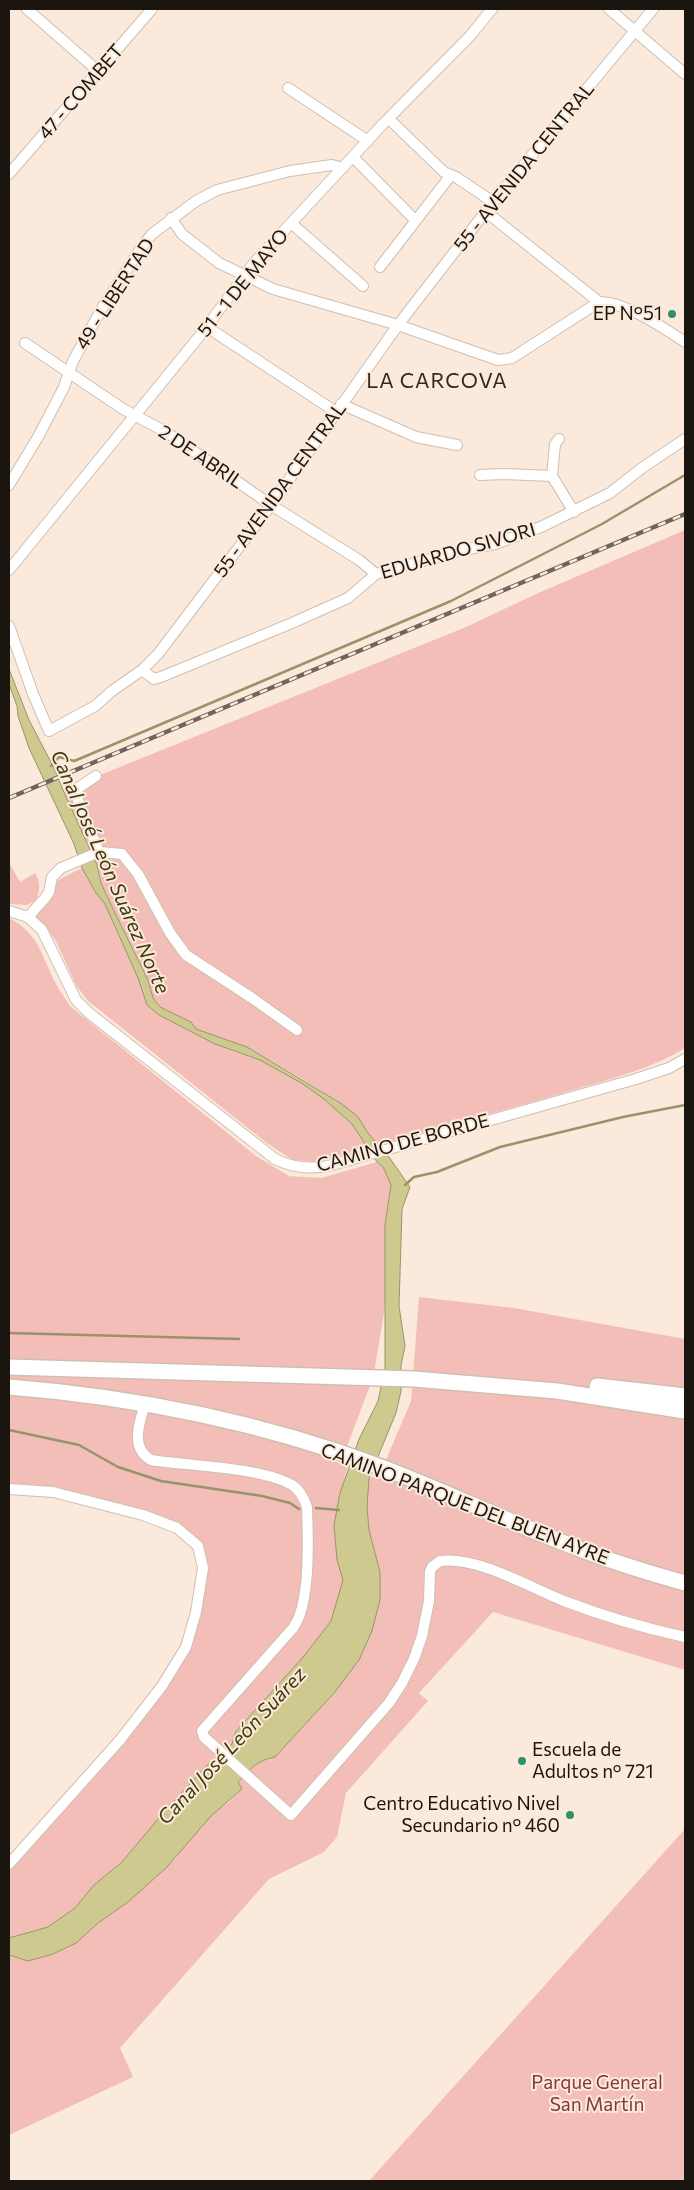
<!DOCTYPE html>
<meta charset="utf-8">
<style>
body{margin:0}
#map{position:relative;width:694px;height:2190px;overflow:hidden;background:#fbeadb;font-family:Commissioner,sans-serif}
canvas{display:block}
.frame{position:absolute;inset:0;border:10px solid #1b1510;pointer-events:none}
</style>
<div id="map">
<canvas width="694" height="2190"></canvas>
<div class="frame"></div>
</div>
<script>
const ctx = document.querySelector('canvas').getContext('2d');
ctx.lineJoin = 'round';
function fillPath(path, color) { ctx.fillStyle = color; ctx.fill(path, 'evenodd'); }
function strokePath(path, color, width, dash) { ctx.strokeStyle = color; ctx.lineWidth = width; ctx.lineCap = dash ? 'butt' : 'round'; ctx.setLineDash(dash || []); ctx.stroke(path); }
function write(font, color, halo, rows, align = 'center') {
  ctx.font = font + ' Commissioner,sans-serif'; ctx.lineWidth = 4; ctx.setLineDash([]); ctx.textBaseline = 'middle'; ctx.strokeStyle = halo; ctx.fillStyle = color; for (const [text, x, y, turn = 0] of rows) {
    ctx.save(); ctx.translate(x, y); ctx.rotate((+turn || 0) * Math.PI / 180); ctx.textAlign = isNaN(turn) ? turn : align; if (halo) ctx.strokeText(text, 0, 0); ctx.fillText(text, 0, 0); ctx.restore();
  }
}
const green = new Path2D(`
 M685 530V1048C648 1071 602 1081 560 1094 500 1111 439 1128 379 1145L368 1133 358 1117 342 1104 304 1080 247 1047 196 1029 191 1022 160 1007 153 998 148 980 113 909 101 882 100 874 63 790 466 627 536 594Z
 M9 862 20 882 35 873C41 883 40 890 36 901L27 905 9 904Z
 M82 868 96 893 105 904 138 978 147 1005 159 1015 189 1031 235 1052 260 1060 303 1084 324 1099 352 1124 368 1148 316 1162 293 1160 268 1144 88 1001 76 985 55 939 34 917C48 906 52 895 58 880Z
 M9 918C39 933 42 957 56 984 60 992 66 999 71 1007L256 1156 289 1176 321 1178 377 1162 383 1167 391 1184 385 1225V1307L373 1378 344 1454 336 1462 348 1466 345 1475 337 1560 343 1580 331 1621 304 1656 236 1730 232 1744 217 1762 211 1761 163 1813 122 1862 94 1885 75 1908 48 1927 9 1938V1864L120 1740 186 1647 203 1568 198 1546 177 1528 53 1492 9 1489Z
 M419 1297 514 1308 685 1339V1670L493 1612 419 1693 428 1701 346 1793 337 1837 324 1852 269 1879 120 2048 133 2077 9 2135V1955L28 1961 53 1954 76 1943 98 1923 128 1902 178 1856 177 1838 229 1802 242 1789 238 1782C249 1770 257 1760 275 1757L334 1693 380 1572 369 1530 367 1507 369 1478 374 1476 380 1478 383 1467 411 1401Z
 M685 1829V2181H369Z`);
const water = new Path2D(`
 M9 669 29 720 54 768 63 790 97 865 101 883 113 909 148 980 153 998 160 1007 191 1022 196 1029 247 1047 342 1104 358 1117 368 1133 389 1157 410 1187 402 1209 399 1306 405 1346 401 1365V1391L396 1413 369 1478 367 1507 369 1530 380 1572V1600L372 1631 359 1660 334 1693 275 1757C257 1760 249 1770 238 1782L242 1789 211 1816 167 1867 128 1902 98 1923 76 1943 53 1954 28 1961 9 1955V1938L48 1927 75 1908 94 1885 122 1862 163 1813 211 1761 217 1762 232 1744 236 1731 304 1656 331 1621 343 1580 337 1560 334 1525 340 1493 359 1439 378 1401 385 1368V1225L391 1185 383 1167 377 1162 352 1124 324 1099 303 1084 260 1060 215 1044 159 1015 147 1005 138 978 105 904 96 893 82 868 74 844 29 748 18 716 17 706 9 684Z`);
const stream = new Path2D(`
 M51 766 59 757 74 761 79 759 451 601 602 524 685 475
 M405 1185 414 1177 437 1172 500 1147 623 1117 685 1105
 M9 1333 239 1339
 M9 1430 79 1445 118 1467 161 1481 262 1496 290 1503 299 1509
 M316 1508 339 1510`);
const minor = new Path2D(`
 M27 9 99 72
 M609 9 685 74
 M288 88 368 141
 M389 119 444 172 456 177 493 202
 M353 157 415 220
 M9 174 152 9
 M485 211 599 302C626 302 662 327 685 342
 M171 218 182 234 219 263 273 289 398 325 498 360 512 358 599 302
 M291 223 363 286
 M380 267 451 175
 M207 327 336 412
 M25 343 123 409 166 432 271 505 359 560 376 574
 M341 404 416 437 457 445
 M480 475 504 474 552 476 574 512
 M552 476 555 444 559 439
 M9 485 38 437 64 387 73 361 105 303 141 248 152 234 196 201 217 190 290 171 332 165 343 168
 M9 570 202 333 253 264 383 124 470 36 492 9
 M9 626 33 694 49 731 95 706 112 691 142 670 158 654 271 505 398 325 493 202 653 9
 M142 670 154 679 161 677 292 623 348 598 376 574 458 551 495 544 541 527 610 493 642 468 685 439
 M96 776 78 788 76 795 99 852
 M9 911 28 917 42 930 76 1000 89 1013 275 1159C293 1168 311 1170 332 1165L636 1079 669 1068 685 1059
 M28 917 45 898 49 892 52 877 61 868 99 852 122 854 138 874 170 933 186 955 252 998 297 1030
 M145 1403C140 1422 129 1447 151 1460 189 1466 260 1467 292 1485 300 1490 304 1498 307 1507 308 1538 311 1604 293 1628L202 1731 204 1737 291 1815 389 1703 402 1683 414 1659 422 1636 429 1601 430 1572 432 1567 440 1561C477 1556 529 1587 564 1601 603 1616 644 1628 685 1637
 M9 1489 53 1492 143 1515 177 1528 198 1546 203 1568 196 1612 186 1647 162 1686 120 1740 9 1864`);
const highway = new Path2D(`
 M9 1367 414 1379 557 1391 685 1411
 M597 1386 685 1396
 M9 1387C136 1397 261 1422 381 1467 447 1492 511 1523 577 1548 613 1562 649 1573 685 1583`);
const rail = new Path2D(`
 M9 798 685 514`);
const markers = [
 [672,314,5,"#2f916c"],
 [522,1761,5,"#2f916c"],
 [570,1815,5,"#2f916c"]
];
const streetNames = [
 ["47 - COMBET",81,92,-49],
 ["55 - AVENIDA CENTRAL",524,167,-51],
 ["51 - 1 DE MAYO",243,283,-51],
 ["49 - LIBERTAD",115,294,-57],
 ["2 DE ABRIL",201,457,34],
 ["55 - AVENIDA CENTRAL",280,490,-54],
 ["EDUARDO SIVORI",458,551,-16],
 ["CAMINO DE BORDE",403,1143,-15],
 ["CAMINO PARQUE DEL BUEN AYRE",465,1504,21]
];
const poiNames = [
 ["EP N°51",662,314],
 ["Escuela de",532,1750,"left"],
 ["Adultos nº 721",532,1772,"left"],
 ["Centro Educativo Nivel",560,1804],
 ["Secundario nº 460",560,1826]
];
const parkNames = [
 ["Parque General",597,2083],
 ["San Martín",597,2105]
];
const waterNames = [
 ["Canal José León Suárez Norte",110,872,66],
 ["Canal José León Suárez",232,1746,-47]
];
const quarterNames = [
 ["LA CARCOVA",437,381]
];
fillPath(green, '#f4beb8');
fillPath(water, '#ceca8f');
strokePath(water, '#989469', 1);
strokePath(stream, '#989469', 2.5);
strokePath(minor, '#cfbfb1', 12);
strokePath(highway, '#cfbfb1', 18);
strokePath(minor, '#fff', 10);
strokePath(highway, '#fff', 15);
strokePath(rail, '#6f655c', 4.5);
strokePath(rail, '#fbeadb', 2.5, [8]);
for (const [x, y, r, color] of markers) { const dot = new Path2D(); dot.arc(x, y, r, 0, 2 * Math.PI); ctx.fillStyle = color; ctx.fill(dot); strokePath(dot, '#fbeadb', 2); }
write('19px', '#1b1510', '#fbeadb', streetNames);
write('19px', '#1b1510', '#fbeadb', poiNames, 'right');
write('19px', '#863834', '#fbeadb', parkNames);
write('italic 20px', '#3e3a0b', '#fbeadb', waterNames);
ctx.letterSpacing = '1px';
write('21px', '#362a1e', '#fbeadb', quarterNames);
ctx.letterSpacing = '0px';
</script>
